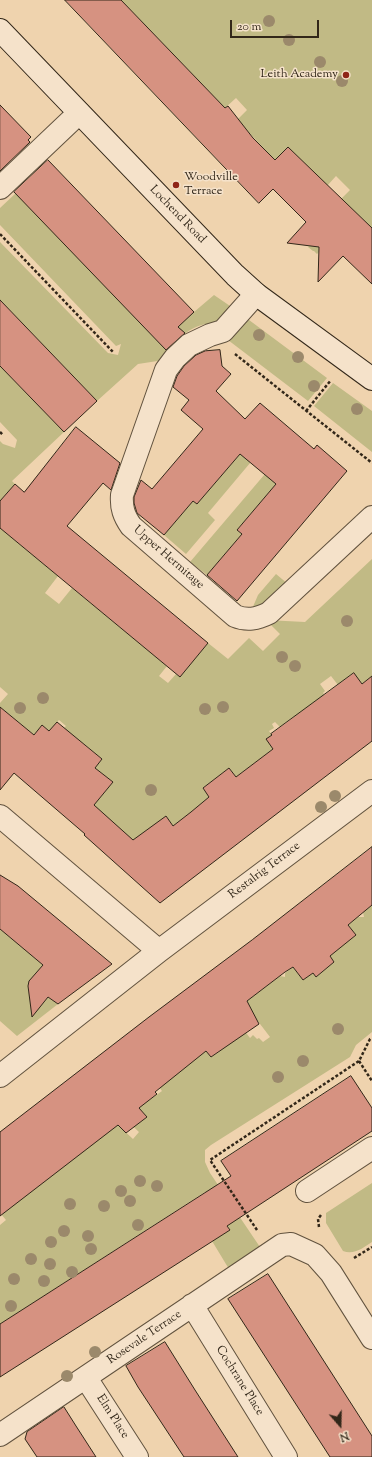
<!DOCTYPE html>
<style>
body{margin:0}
#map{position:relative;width:372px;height:1457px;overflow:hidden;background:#efd3ae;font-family:"Sorts Mill Goudy",serif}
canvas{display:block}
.north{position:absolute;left:320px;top:1405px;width:40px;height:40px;-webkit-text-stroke:3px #f5e2ca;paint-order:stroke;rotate:160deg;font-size:11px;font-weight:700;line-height:16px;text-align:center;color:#322719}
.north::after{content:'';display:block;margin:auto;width:14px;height:18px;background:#322719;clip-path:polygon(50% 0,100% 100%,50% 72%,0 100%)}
.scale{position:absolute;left:230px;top:20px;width:89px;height:18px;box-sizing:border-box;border:2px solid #322719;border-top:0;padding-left:5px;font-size:12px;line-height:14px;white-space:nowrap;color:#322719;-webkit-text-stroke:3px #f5e2ca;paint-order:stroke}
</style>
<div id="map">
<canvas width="372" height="1457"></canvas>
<div class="north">N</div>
<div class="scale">20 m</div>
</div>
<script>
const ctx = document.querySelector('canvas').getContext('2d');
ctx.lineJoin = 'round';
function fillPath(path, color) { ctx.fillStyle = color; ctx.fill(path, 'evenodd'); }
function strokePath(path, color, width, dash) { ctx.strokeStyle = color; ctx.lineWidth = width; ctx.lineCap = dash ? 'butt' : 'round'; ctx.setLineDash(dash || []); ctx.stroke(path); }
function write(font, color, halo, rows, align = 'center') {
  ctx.font = font + ' "Sorts Mill Goudy",serif'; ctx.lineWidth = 3; ctx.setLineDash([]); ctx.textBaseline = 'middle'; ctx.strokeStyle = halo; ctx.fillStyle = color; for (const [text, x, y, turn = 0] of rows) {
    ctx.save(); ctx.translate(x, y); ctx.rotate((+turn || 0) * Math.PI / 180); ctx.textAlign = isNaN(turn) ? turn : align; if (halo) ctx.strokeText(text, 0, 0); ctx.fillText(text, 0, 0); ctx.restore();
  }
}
const green = new Path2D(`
 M121 0H372V228L357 214 317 254 314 251H313L308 247 348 206 341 199 350 190 336 176 327 186 288 147 248 188 272 157 237 120 247 110 236 98 225 108Z
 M16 193 194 312 214 295 233 308 220 325C216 325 211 324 207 324 188 326 172 344 164 360L138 364 97 401 0 300V242L108 353 118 355 121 344 116 346 0 225V208Z
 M245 317 327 378 308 401 228 340Z
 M0 366 64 432 12 481 15 484 0 501V441L3 444 15 448 17 440 0 422Z
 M333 383 372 411V452L314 406Z
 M251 441 261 450 208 513 215 520 186 554 164 535 193 501 197 504Z
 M276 461 287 471 237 530 242 534 207 575 190 562Z
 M0 528 58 576 45 593 59 604 72 588 167 666 159 676 168 683 176 674 180 676 208 643 228 659 249 638 263 651 280 634 266 620 305 622 372 559V676L362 684 353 673 338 685 331 676 320 684 325 691 323 693 332 704 302 728 293 717 280 727 275 722 272 724 274 728 269 731 272 735 273 749 236 777 229 768 203 788 210 798 173 826 166 816 147 845 76 826 113 782 100 772 92 780V771L102 759 83 743 45 745 66 726 59 720 49 731 42 725 34 735 0 707V703L8 694 0 687Z
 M276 574 288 584 268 602 252 609 258 595Z
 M372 905V1032L356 1045 350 1057 211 1145 205 1150V1162L210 1173 264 1253 232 1274 212 1241 230 1230 205 1192 0 1324V1225L6 1220 1 1214 105 1113 133 1139 139 1132 124 1118 140 1122 147 1117 127 1095 138 1088 148 1101 162 1091 150 1075 197 1039 211 1057 219 1052 238 1022 250 1038 253 1035 257 1039 259 1038 263 1042 270 1037 244 1003 280 976 285 977V973L293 967 303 980 313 973 316 977 334 962 322 945 347 942 356 935 348 925 358 917H364L363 912Z
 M0 929 53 973 28 986C29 997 32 1000 40 1006L48 997 58 1004 17 1036 0 1021Z
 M372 1183V1242C363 1248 354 1255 343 1251L326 1223V1213Z`);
const building = new Path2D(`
 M65 0H121L225 108 228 106 253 138 275 160 288 147 372 228V284L343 256 318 282 319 247 287 243 306 222 273 189 259 203Z
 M0 105 31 137 28 140 30 142 0 171Z
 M48 160 194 312 178 327 185 333 166 350 14 192Z
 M0 300 97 401 64 432 0 366Z
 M220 350 222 366 231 374 216 391 245 419 260 403 314 449 317 445 347 471 237 601 207 575 242 534 237 530 276 484 240 454 197 504 193 501 164 535 137 513 134 503V497L141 480 152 489 203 429 181 410 189 400 173 387 177 376 184 366 196 355 205 351Z
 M76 427 120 463 111 490 103 483 67 526 208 643 180 677 0 528V501L15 484 24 492Z
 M354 673 362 684 372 676V741L160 903 84 835 85 834 14 773 0 790V707L34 735 42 725 49 731 57 722 102 759 95 768 113 782 94 805 133 840 166 816 173 826 191 812 209 797 203 788 229 768 236 777 273 749 266 739 272 735 271 734Z
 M372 847V905L348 925 356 935 330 956 334 962 316 977 313 973 303 980 293 967 285 972 247 1001 259 1024 211 1057 206 1051 155 1092 157 1094 139 1108 147 1117 126 1133 118 1125 0 1216V1132L149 1017 252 940Z
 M0 875 18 886 112 964 58 1004 48 997 32 1017 28 986 29 981 43 965 0 929Z
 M351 1076 372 1108V1131L227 1226 230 1230 0 1377V1324L231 1176 221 1161Z
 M268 1274 372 1436V1457H330L228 1299Z
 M165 1342 195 1390 238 1457H184L138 1387 126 1366Z
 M64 1407 76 1426 96 1457H37L25 1439 27 1432Z`);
const path = new Path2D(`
 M0 234 113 352
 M235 354 372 463
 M306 411 331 380
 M0 432 3 435
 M359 1061 372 1081
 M319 1227 318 1219 321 1215
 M257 1230 210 1160 359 1061 370 1039 372 1038
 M354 1258 372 1247`);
const street = new Path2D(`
 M0 188 79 113
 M256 294 223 331 210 335 189 345 175 358 166 370 122 495C121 508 124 516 131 526L235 616C247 621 257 619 269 613L372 517
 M0 816 159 951
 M0 1076 159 951 372 791
 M307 1191 372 1148
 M192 1305 286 1457
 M86 1378 137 1457
 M0 1435 282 1245 291 1244 315 1255 331 1273 372 1338`);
const secondary = new Path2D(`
 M0 30 235 275 256 294 372 379`);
const trees = [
 [269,21],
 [289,40],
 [320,62],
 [342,81],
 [259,335],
 [298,357],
 [314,386],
 [357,409],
 [347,621],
 [282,657],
 [295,666],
 [43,698],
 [223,707],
 [20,708],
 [205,709],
 [151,790],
 [335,796],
 [321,807],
 [338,1029],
 [303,1061],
 [278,1077],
 [140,1181],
 [157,1186],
 [121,1191],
 [130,1201],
 [70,1204],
 [104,1206],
 [138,1225],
 [64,1231],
 [88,1236],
 [51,1242],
 [91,1249],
 [31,1259],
 [50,1264],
 [72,1272],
 [14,1279],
 [44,1281],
 [11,1306],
 [95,1352],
 [67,1376]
];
const markers = [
 [346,75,4,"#8f2418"],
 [176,185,4,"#8f2418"]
];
const poiNames = [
 ["Leith Academy",338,75],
 ["Woodville",184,178,"left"],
 ["Terrace",184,192,"left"]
];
const streetNames = [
 ["Lochend Road",177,215,46],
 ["Upper Hermitage",168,558,41],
 ["Restalrig Terrace",265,871,-37],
 ["Rosevale Terrace",145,1338,-34],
 ["Cochrane Place",239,1381,58],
 ["Elm Place",112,1417,57]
];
fillPath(green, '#c1ba85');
fillPath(building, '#d69281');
strokePath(building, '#322719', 1);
strokePath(street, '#61523e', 24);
strokePath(secondary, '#322719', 24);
strokePath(path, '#322719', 2.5, [3, 2]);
strokePath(street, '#f5e2ca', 22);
strokePath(secondary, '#f5e2ca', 22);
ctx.fillStyle = '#9b896b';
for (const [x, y] of trees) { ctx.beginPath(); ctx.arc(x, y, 6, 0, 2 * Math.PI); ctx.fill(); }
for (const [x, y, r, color] of markers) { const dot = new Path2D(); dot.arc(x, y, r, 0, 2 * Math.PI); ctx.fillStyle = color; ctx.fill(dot); strokePath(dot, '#f5e2ca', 1.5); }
write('12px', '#322719', '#f5e2ca', poiNames, 'right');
write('12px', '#322719', '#f5e2ca', streetNames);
</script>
